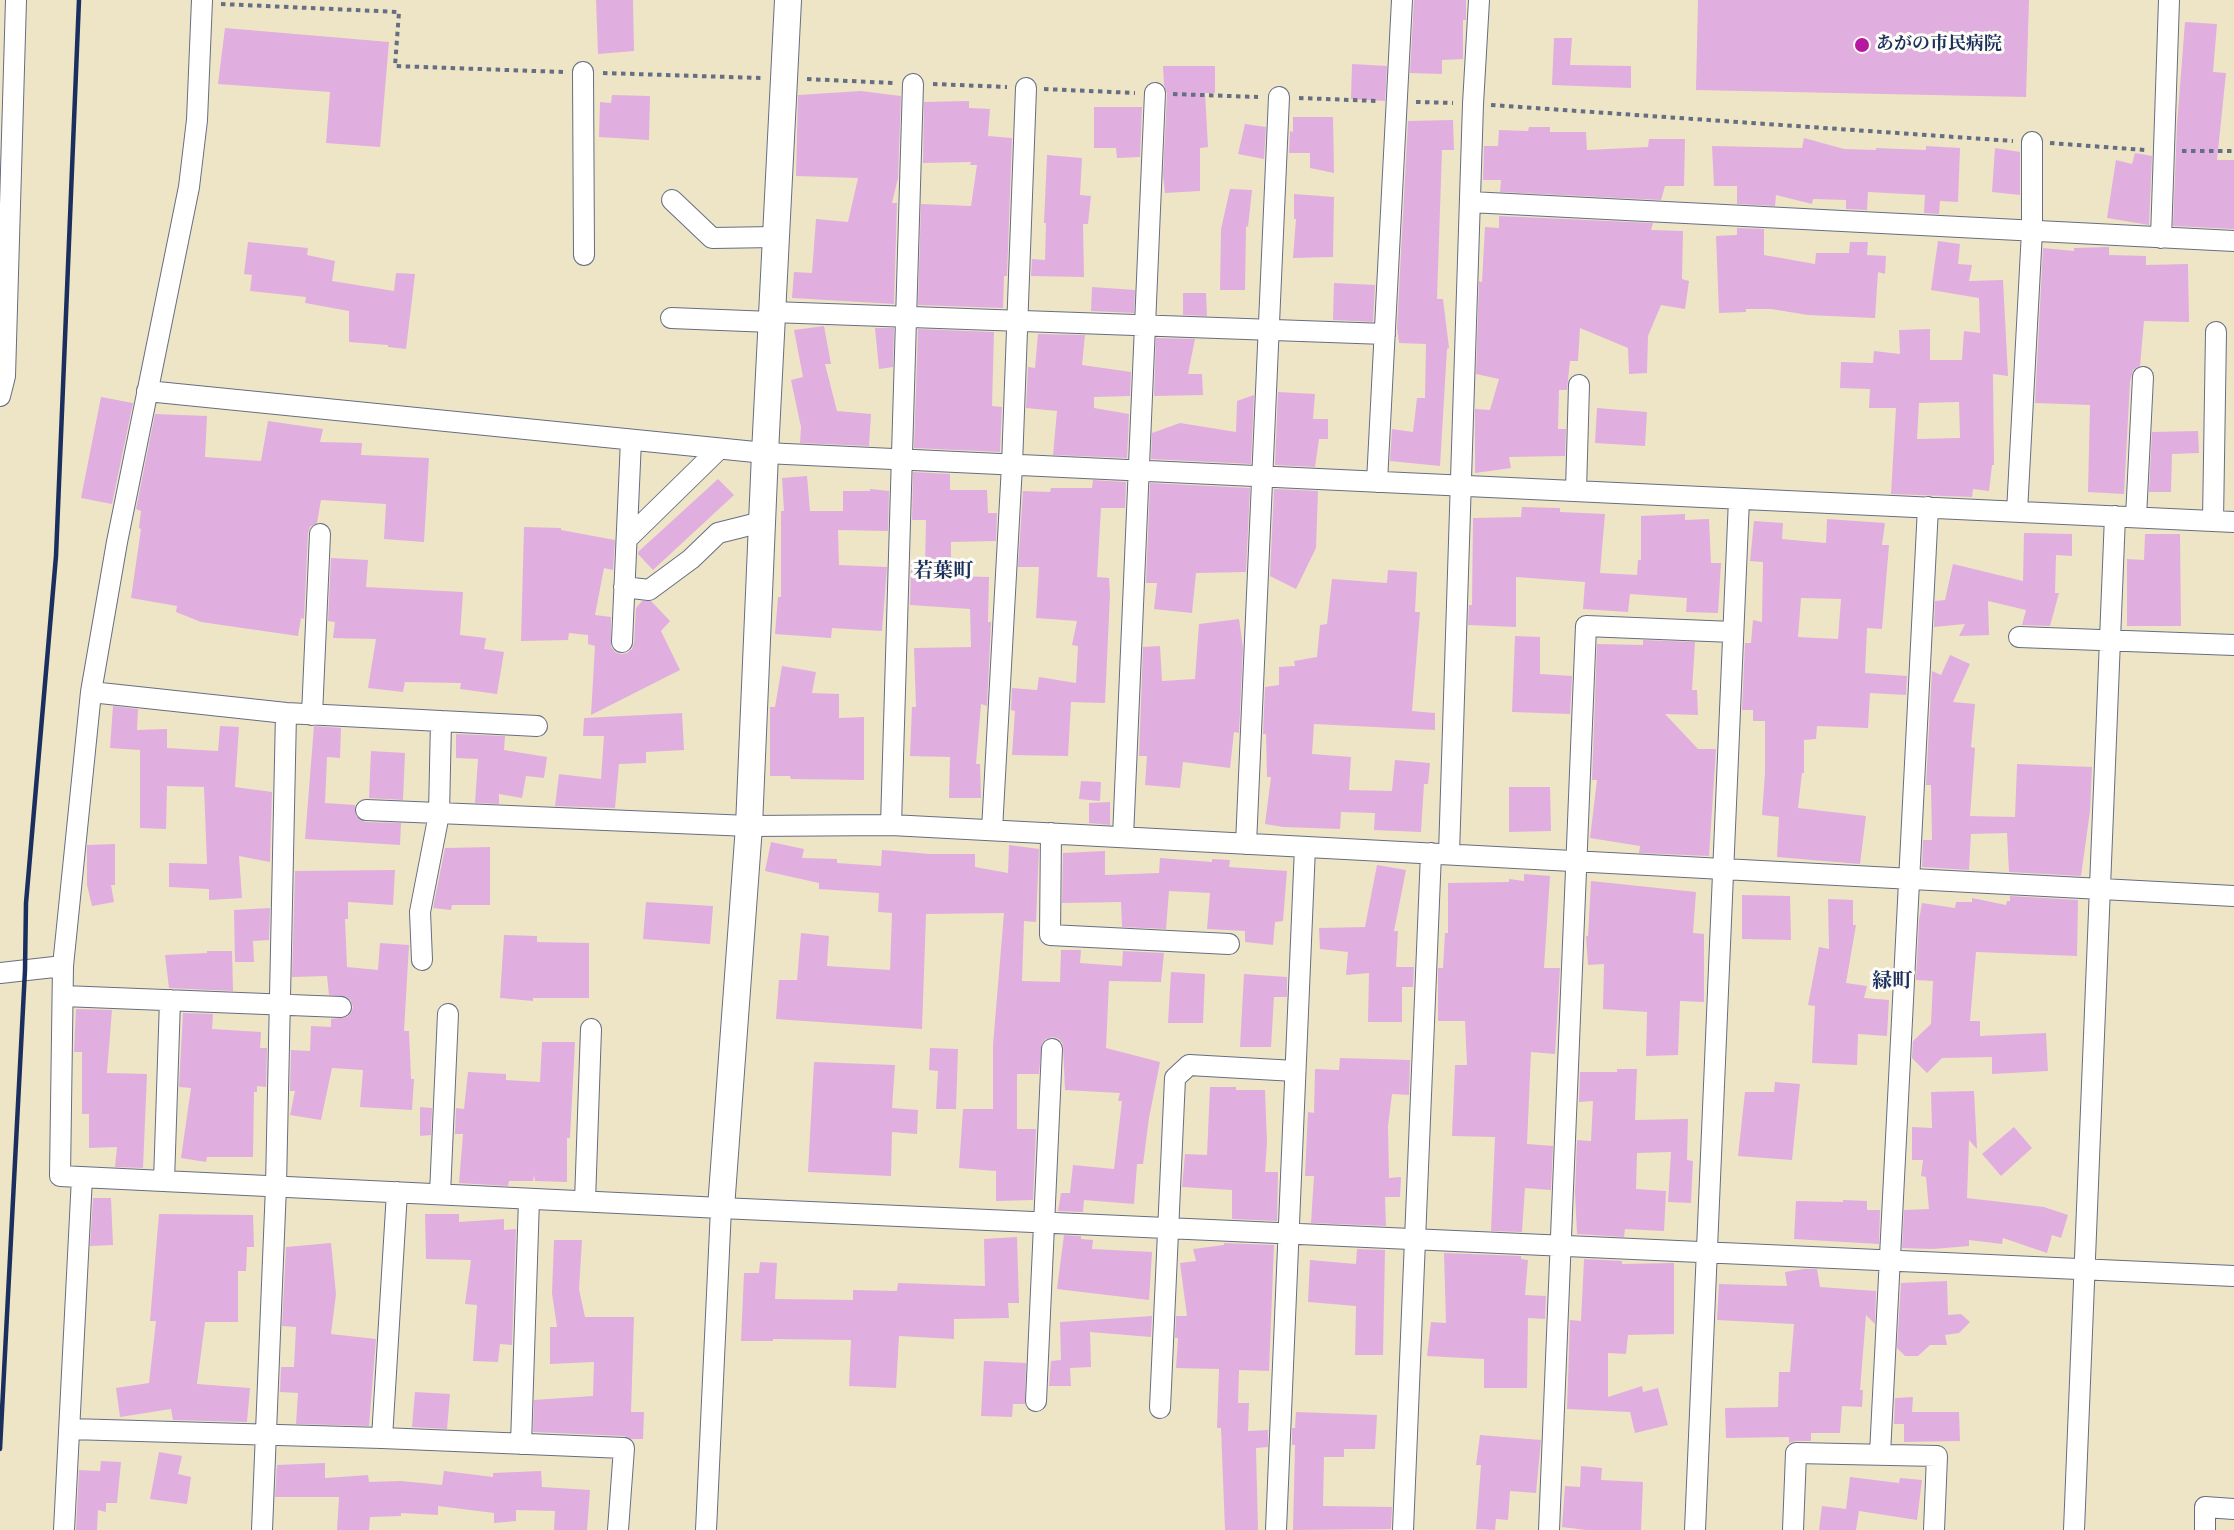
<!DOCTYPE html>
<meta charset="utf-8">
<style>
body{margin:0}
canvas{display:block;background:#eee4c6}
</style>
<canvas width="2234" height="1530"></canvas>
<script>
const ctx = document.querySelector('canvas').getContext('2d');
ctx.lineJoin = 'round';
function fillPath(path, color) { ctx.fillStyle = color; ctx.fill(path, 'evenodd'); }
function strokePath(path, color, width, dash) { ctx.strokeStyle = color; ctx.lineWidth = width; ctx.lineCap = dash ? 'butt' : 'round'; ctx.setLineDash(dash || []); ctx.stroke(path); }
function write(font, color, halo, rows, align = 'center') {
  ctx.font = font + ' Cardo,"Noto Serif JP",serif'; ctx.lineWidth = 6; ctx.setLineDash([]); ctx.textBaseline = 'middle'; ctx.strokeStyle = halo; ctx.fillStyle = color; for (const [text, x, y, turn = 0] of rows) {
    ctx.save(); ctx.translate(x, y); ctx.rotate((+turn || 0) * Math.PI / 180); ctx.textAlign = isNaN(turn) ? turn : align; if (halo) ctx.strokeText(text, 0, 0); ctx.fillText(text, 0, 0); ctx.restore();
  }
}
const building = new Path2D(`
 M596 0H633L634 51 598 54Z
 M1414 0H1466V20H1463V59L1442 60V74L1410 73Z
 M1698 0H2029L2026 97 1696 90Z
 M2185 22 2217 24 2213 72 2226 73 2217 160H2234V229L2173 226 2177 125Z
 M225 28 389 42 380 147 326 143 330 92 218 84Z
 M1554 38H1572L1570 65 1631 66V88L1552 85Z
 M1352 64 1387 66 1385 101 1351 99Z
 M1163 66H1215V93H1205L1208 147 1200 148V191L1165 193 1163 176 1167 94 1164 85Z
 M861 91 901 96 898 178 892 203H897L894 304 792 298 794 272 812 273 816 219 848 222 858 178 796 176 798 95Z
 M612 95 650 96 649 140 599 137 600 102 611 103Z
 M969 101V108L990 109 988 136 1012 138 1007 276H1004L1003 308 918 305 921 204 971 206 977 165H970L971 162 923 163 924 102Z
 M1094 107H1142L1140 157 1117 158 1116 148H1094Z
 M1293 117H1333L1334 173 1310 168V153H1289L1290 131 1293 132Z
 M1453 120 1454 150H1442L1437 299H1443L1449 348 1447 349 1440 466 1390 461 1392 429 1413 432 1417 398H1425L1426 344 1399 343 1397 328 1408 121Z
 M1245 124 1266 127 1264 159 1238 154Z
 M1529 127H1550V132H1586L1587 150 1648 147 1649 139H1685L1684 186H1665L1661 200 1500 192 1501 180H1483L1484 146H1498L1499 130 1528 131Z
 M1804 138 1844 149 1876 150V148L1926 150V146L1960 148 1958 202 1940 201 1939 214 1924 213 1925 195 1868 192 1867 210 1846 209V200L1813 199 1812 204 1776 195 1775 206 1737 204V186H1714L1712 146 1802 148Z
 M1995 148 2020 152V195L1992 192Z
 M2135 153 2152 156 2149 225 2107 218 2116 160 2132 164Z
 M1047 155 1082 158 1080 195 1091 196 1088 224H1083L1084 277 1031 276 1032 259 1045 260 1046 223H1044Z
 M1230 189 1252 190 1248 227 1246 226 1245 290H1220L1221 229Z
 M1294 194 1334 197 1333 257 1293 258 1296 219H1294Z
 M1499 216 1653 223 1651 230 1683 231 1682 279 1689 281 1685 309 1661 305 1648 336 1647 373 1629 374 1628 348 1580 328 1578 361H1570L1567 390H1559L1558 429H1566L1565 456 1509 457 1511 468 1475 473V409L1490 410 1499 379 1476 374 1479 281 1482 282 1485 227 1499 228Z
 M1737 228 1764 229V255L1815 264 1816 253H1849L1850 242H1868L1867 255 1886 256 1885 274 1878 272 1875 318 1808 315 1771 309H1746V312L1719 313 1716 236 1737 235Z
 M1938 241 1960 244 1958 264 1972 265 1969 281 2003 280 2008 376 1993 374 1994 465H1992L1989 491 1973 489 1972 497 1891 494 1896 408H1869L1870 389 1840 388 1841 362 1873 363 1874 351 1900 354 1899 330 1930 329V360H1962L1964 331 1980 333 1979 298 1931 290ZM1959 402 1960 438 1917 439 1919 403Z
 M248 242 308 248 307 255 335 261 332 281 394 291 396 273 415 274 406 349 388 347V345L349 342V311L305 303 306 297 250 291 252 275 244 274Z
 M2109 247V255L2146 256V265L2188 264 2189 322 2144 321 2140 366 2133 370 2130 382 2124 494 2088 492 2090 405 2035 403 2043 248 2074 251V248Z
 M1334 283 1375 285 1373 322 1333 320Z
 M1092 287 1135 290 1134 313 1091 311Z
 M1183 293H1206L1207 316 1183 315Z
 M824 326 831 364H825L837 411 871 414 869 446 800 443 801 427 791 380 803 377 794 330Z
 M875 328H894L893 367 879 369Z
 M918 329 994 332 992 406 1002 407 1000 452 914 448Z
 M1038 334 1085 335 1082 365 1131 372 1130 396 1094 397V408L1129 414 1127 458 1053 455 1057 411 1026 408 1028 367 1035 368Z
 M1156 338 1195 339 1188 374H1202L1203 395 1154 396Z
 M1278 392 1315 394 1313 419H1328V439H1319L1315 467 1275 465Z
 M1254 395 1251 464 1151 459 1152 433 1180 423 1236 432 1237 401Z
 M101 397 133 403 112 504 81 498Z
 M1597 408 1647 412 1645 446 1595 443Z
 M155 414 207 416 205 457 261 461 268 421 323 429 320 442 362 443 361 455 429 458 424 542 384 539 386 504 321 500 317 523 310 527 308 533 304 619 301 618 298 636 201 622 176 612 177 606 131 598 141 529 139 528 141 511 136 509Z
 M2198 431 2199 453 2172 454 2171 492H2149L2152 432Z
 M913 472 950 474V490H987L988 513H997L996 541 951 542V576L989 577 988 622H991L987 706 981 704 976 764H980L981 798H949L950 757 910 756 912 707H916L914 648 971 647 970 609 910 605 911 565 925 566 926 520H912Z
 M807 476 810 511H843V491H870V489L889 491 888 531 838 530 839 565 887 567 882 631 832 628 831 638 775 634 778 597H781V511H784L782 478Z
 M718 479 734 495 653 570 638 554V552Z
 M1093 480 1126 482 1125 508H1101L1097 577 1109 578 1110 594 1105 703 1071 702 1068 756 1012 755 1015 711 1011 710 1012 688 1037 690 1039 677 1076 683 1078 646 1072 645 1077 621 1036 618 1039 567H1018L1023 491 1050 492 1051 488H1092Z
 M1150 483 1250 488 1246 572 1196 573 1192 613 1154 609 1157 583H1146Z
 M1274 489 1318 491 1316 548 1296 589 1270 576Z
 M1522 507 1560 508V512L1605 514 1600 573 1637 575 1638 560H1641V516L1685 514V520L1709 519 1711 563H1721L1718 613 1686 612 1687 598 1630 594 1628 612 1583 609 1585 582 1516 577V627L1468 625 1469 605H1472L1473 518 1521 517Z
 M1827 519 1885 523 1882 545H1889L1882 629 1867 628 1865 673 1907 676 1906 695 1870 693 1868 728 1817 726 1816 739 1804 740V773H1802L1798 808 1866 816 1860 864 1777 857 1779 817 1762 815 1765 773V721H1753V710H1742L1745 643H1751L1753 620 1762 622 1763 562 1750 561 1754 521 1783 523 1782 539 1826 543ZM1801 598 1841 599 1838 639 1798 637Z
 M524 527 561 528V530L615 540 613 570 604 568 595 615 611 617V647L615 652 621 654 627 653 632 649 634 643 636 608 642 601H651L670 621 661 631 680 670 591 715 595 646 588 644V635L569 633 568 640 521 641Z
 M2024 533 2072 534V556L2056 555 2055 593H2059L2050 626 2022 625 2026 610 1988 601 1989 635 1959 636 1965 624 1934 627 1935 601 1945 600 1953 564 2023 581Z
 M2145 534H2180L2181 626H2127V559L2144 560Z
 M331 558 368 560 366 587 463 592 460 635 486 638 484 649 504 652 497 694 460 689 461 683 405 682 403 692 368 688 376 639 333 638 335 622 328 621Z
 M1388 570 1417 572 1415 612H1420L1412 711 1435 713V730L1314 724 1312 754 1351 757 1349 790 1392 791 1395 760 1430 763 1428 784H1424L1421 832 1374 830 1375 813 1341 812 1340 829 1283 827 1265 824 1271 777H1267L1266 734H1263L1265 687 1279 685V667L1295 666 1294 661 1317 657 1320 625 1327 624 1332 579 1387 583Z
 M1239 619 1243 648 1239 733 1234 732 1230 768 1183 762 1180 788 1145 785 1147 756H1139L1143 647 1160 646 1162 681 1195 679 1199 624Z
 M1515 636 1540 637V674L1572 676 1570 714 1512 712Z
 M1643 640 1695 642 1692 690H1697L1698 715 1665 714 1698 749H1716L1709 856 1639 853 1640 846 1590 838 1597 780H1592L1597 644 1643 645Z
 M1950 655 1970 664 1953 702 1975 704 1971 747 1975 748 1970 816 2015 817 2017 764 2092 767 2090 811 2081 876 2009 872 2007 833 1971 834 1969 870 1922 867 1923 840H1932L1931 785H1926L1932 671 1941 675Z
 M782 666 816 672 812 693 839 694V718L864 717V780L791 779 790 776H770V707H775Z
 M113 706 138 709 137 730 167 729V748L218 751 220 726 239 727 235 787 272 792 270 862 239 856 242 898 209 900V889L169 887V863L207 864 204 787 167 786 166 829 140 828V750L110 748Z
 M682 713 684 750 646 752V763L619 764 615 808 555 806 559 774 601 779 604 736H583L584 718Z
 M314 726 341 728 340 758 327 757 325 803 355 805 356 816 365 822 401 823 400 845 305 839Z
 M456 734 505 736 504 750 547 757 544 778 526 776 522 798 499 794V804L475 803 478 759 456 758Z
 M371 751 405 753 403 800 369 798Z
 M1081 781 1101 782 1100 801 1079 799Z
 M1509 787H1550L1551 831 1509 832Z
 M1110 802V825L1089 823V803Z
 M771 842 804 849 802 858 837 859V863L881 866 882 850 930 854H975V867L1008 873 1009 845 1039 849 1036 922 1024 921 1022 981 1060 982 1061 950H1081L1080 963 1122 966 1123 951 1164 953 1161 982 1109 981 1106 1048 1160 1062 1149 1118 1143 1164H1137L1134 1204 1084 1200 1083 1212 1058 1211 1061 1193H1070L1073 1165 1114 1169 1122 1101H1118L1120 1093 1065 1090 1063 1044 1059 1039 1053 1037 1046 1039 1042 1043 1039 1074H1017V1129H1036L1033 1200 996 1201V1171L959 1168 963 1109H993V1045L1004 913 926 914 922 1029 776 1019 779 980H797L801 933 829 936 827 966 890 970 892 913 878 912 879 893 819 889V883L765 871Z
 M115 844V885H111L114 902 92 906 87 885V845Z
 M490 847V905H452L451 910 433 908 445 848Z
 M1105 851V875L1159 873 1160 858 1212 862V859L1230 860 1229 867 1287 871 1283 921 1275 922 1273 945 1245 942V931L1207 929 1210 893 1169 891 1166 929 1122 927 1121 902 1062 903 1063 853Z
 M1377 865 1406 870 1394 931H1398L1396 967H1414L1413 987H1402V1022H1368L1369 973 1346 975 1348 952 1320 949 1319 928 1365 927Z
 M395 870 393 905 348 902V919H345L347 967 378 970 380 943 409 945 404 1031H409L411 1079H414L412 1110 360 1107 363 1070 332 1068 321 1120 290 1115 295 1091H290L291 1050 310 1051 311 1026 331 1027V1019L347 1017 351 1013 353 1007 351 1001 347 997 329 995 327 976 292 977 295 871Z
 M1524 874 1550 876 1544 968H1560L1555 1054 1531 1052 1527 1144 1553 1146 1551 1190 1525 1188 1522 1232 1491 1231 1495 1137 1452 1136 1455 1065H1467L1465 1021H1438V968H1443L1445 933H1448V883L1509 882V879L1524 881Z
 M1591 881 1696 892 1693 933 1704 934V1002L1680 1001 1678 1055 1646 1056 1647 1012 1603 1009 1604 964 1588 965 1586 936H1588Z
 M1742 895 1790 896 1791 940 1742 939Z
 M2010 896 2078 900 2077 956 1976 952 1970 1021H1980V1036L2046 1033 2048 1071 1992 1074V1057L1942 1058 1927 1073 1912 1058 1913 1041 1931 1024 1933 981 1916 980 1919 920 1922 903 1955 908 1956 902H1972V898L2006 905 2007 901H2010Z
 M1828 899 1853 900V925H1856L1846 983 1867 986 1864 998 1889 1000 1887 1036 1858 1034 1857 1065 1812 1063 1815 1006 1808 1005 1819 947 1829 949Z
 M646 902 713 906 710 944 643 939Z
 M270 908 269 940 253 941 254 962H235L234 910Z
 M504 935 537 936V942L589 943V998H533V1001L500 998Z
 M207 951H232L233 991 169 988 165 955 207 953Z
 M1171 972 1205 974 1203 1023H1168Z
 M1244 974 1287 977V997H1274L1271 1047H1240Z
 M76 1009 112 1010 107 1073 147 1074 143 1168 115 1167 117 1147 89 1148V1114H82V1052H74Z
 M183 1013 213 1014 212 1029 261 1032 260 1048H267L266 1087 257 1086V1092H254L253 1157H207L206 1162 181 1158 191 1088 179 1087Z
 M542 1042H575L570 1138H567V1182L535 1181 534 1175 533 1181H509L508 1186 459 1183 463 1134H455L456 1108 464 1109 468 1072 506 1074V1080L540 1082Z
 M930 1048 958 1049 956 1109H936L938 1071 929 1070Z
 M1340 1058 1410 1060 1409 1095 1392 1094 1388 1126 1389 1178 1401 1177 1400 1197H1385L1386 1226 1311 1223 1314 1176H1305L1308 1112 1314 1113 1315 1069 1339 1070Z
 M814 1062 895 1065 892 1108 918 1110 917 1134 892 1132 891 1176 808 1172Z
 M1617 1069H1637L1635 1120 1688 1119 1687 1160 1693 1161 1691 1203 1668 1202 1671 1152 1637 1153 1636 1189 1666 1191 1664 1231 1625 1229 1624 1237 1577 1234 1575 1192 1577 1140 1591 1141 1593 1101 1579 1102 1580 1072H1617Z
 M1775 1082 1800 1084 1792 1160 1738 1156 1745 1092H1774Z
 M1210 1087H1236V1090H1265L1267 1143 1265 1172H1278L1277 1221 1232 1219V1190L1182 1187 1185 1154 1207 1155Z
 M1974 1091 1977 1149 1969 1140 1967 1198 2044 1207 2068 1215 2061 1238 2052 1235 2047 1253 2003 1238 2002 1244 1969 1240V1246L1933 1249 1902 1248 1904 1210 1929 1209 1926 1177 1921 1176 1923 1160H1912V1127L1932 1128 1931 1092Z
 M420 1107 432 1108 431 1135 420 1136Z
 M2014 1127 2032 1148 2001 1176 1982 1154Z
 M93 1198H111L113 1245 90 1246Z
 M1843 1200 1867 1201V1210H1880L1879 1244 1794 1239 1796 1201 1843 1202Z
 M159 1214 253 1215 254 1247H247L246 1271H238V1322H205L197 1384 250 1388 247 1422 173 1420 171 1409 120 1417 116 1388 149 1383 156 1321H150Z
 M425 1214H459V1222L504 1219V1230L516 1229 512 1345 500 1344 498 1362 473 1361 477 1305 465 1304 471 1260 426 1259Z
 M1064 1235 1081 1236V1239L1093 1240 1092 1249 1152 1252 1149 1300 1057 1289Z
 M1017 1237 1019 1303H1008L1009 1318 954 1319V1339L899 1336 896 1388 849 1386 851 1340 773 1339V1341H741L744 1273H759L760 1262 777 1263 775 1299 853 1300V1290L897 1291 898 1283 985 1286 984 1239Z
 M554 1240H582L579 1289 585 1317H634L631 1412H644L643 1439H631L624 1436 533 1432 534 1400 593 1396 594 1362 550 1364V1327H557L552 1293Z
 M331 1243 336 1294 331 1334 376 1339 369 1426 296 1424 298 1393 280 1392 281 1367H294L296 1327 282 1326 286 1247Z
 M1224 1243 1274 1245 1269 1371 1239 1370 1238 1403H1249L1248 1431 1268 1430V1447L1256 1448 1258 1530H1225L1221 1428H1217L1219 1369 1176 1368 1178 1338H1175L1176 1316H1187L1180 1263 1196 1261 1193 1249 1224 1245Z
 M1357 1249 1385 1250 1383 1355H1355L1356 1306 1308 1302 1310 1260 1356 1264Z
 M1444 1253 1521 1256V1259L1528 1260 1525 1295 1546 1296 1545 1319 1528 1318 1527 1388H1484V1359L1427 1356 1431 1322 1446 1323Z
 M1584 1259 1622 1261V1264L1674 1263V1334L1628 1335 1626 1354 1608 1353V1397L1642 1386 1643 1392 1658 1388 1668 1425 1635 1433 1630 1412 1567 1409 1570 1320 1581 1321Z
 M1804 1269H1817L1820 1287 1876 1291 1875 1324 1866 1315 1860 1390H1863L1862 1407 1842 1406 1840 1433H1811V1441H1796L1789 1443V1437L1726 1438 1725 1408 1778 1407 1779 1372H1790L1794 1324 1717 1320 1719 1284 1787 1286 1785 1272Z
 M1947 1281 1948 1315 1961 1314 1970 1322 1959 1333 1945 1335 1947 1345H1930L1918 1356H1905L1897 1348 1901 1283Z
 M1152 1316 1151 1337 1090 1332 1091 1367 1070 1368 1071 1386H1049L1051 1361 1061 1360 1060 1322Z
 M984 1361 1026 1363 1025 1404H1013L1012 1417 981 1416Z
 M415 1392 450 1394 447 1429 412 1427Z
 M1913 1397 1912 1412H1959L1960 1441 1904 1442V1424H1894L1895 1398Z
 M1296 1412 1377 1415 1375 1449H1344V1457H1324L1323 1506 1392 1507 1391 1529 1293 1530 1295 1445H1292V1428H1295Z
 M1480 1435 1541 1440 1536 1493 1510 1491 1508 1520 1496 1519 1495 1530 1476 1529 1481 1465H1476Z
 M159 1452 182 1456 178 1474 191 1477 187 1504 150 1499Z
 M101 1461 121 1462 117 1503H106V1512L98 1510 97 1530H76L79 1470 100 1471Z
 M325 1463V1478L368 1475 369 1482 401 1481 442 1485 444 1471 493 1477V1473L541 1471 542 1487 590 1490 587 1530H554L555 1511 516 1510V1521L494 1523V1513L438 1506V1515L401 1513V1516L370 1517 369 1530H337L339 1497H275L277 1465Z
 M1581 1466 1602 1468 1601 1480 1643 1482 1641 1530H1586L1562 1527 1565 1486 1580 1487Z
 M1850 1477 1899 1483 1900 1478 1922 1480 1917 1520 1859 1511 1856 1530H1819L1822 1506 1846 1509Z`);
const path = new Path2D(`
 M221 4 399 12 395 66 563 72
 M603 73 761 78
 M807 79 893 83
 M933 84 1007 87
 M1044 89 1135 93
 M1173 94 1258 97
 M1299 98 1378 101
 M1416 102 1453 103
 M1491 105 2013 141
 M2050 143 2145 150
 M2182 151H2234`);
const minor = new Path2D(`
 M202 0 197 120 189 187 117 542 91 692 63 966 60 1176 721 1208 2234 1276
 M583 72 584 255
 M672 200 712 238 775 237
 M1470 202 2234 241
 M2161 238 2169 0
 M772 312 1385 334
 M671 318 771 322
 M147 391 765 453 2234 522
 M0 396 5 376 16 0
 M1377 482 1402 0
 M1576 491 1579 385
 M2017 512 2032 231V142
 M2136 517 2143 377
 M2213 521 2216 332
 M627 539 719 449
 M624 587 649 590 691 559 718 533 762 522
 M2019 637 2234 645
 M622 642 631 440
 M91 692 286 713 537 726
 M312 715 320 534
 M366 810 749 826 891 825 2234 896
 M891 825 913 84
 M992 830 1012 465 1026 88
 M1051 833 1050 935 1229 944
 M1123 837 1155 93
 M1246 844 1279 97
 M1449 854 1473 104 1479 0
 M422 960 420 912 439 814 441 721
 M0 973 63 966
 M63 996 341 1007
 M164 1181 170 1000
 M440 1194 448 1014
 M585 1201 591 1029
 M1036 1401 1052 1049
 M1160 1408 1175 1078 1189 1065 1295 1071
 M70 1429 382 1438 624 1448 618 1530
 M382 1438 397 1192
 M521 1444 529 1199
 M1880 1454 1928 507
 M64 1530 82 1177
 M262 1530 276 1186 286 713
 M706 1530 721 1208
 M1276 1530 1305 847
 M1403 1530 1431 853
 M1549 1530 1586 626 1733 632
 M1695 1530 1739 499
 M1793 1530 1796 1453 1937 1456 1934 1530
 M2074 1530 2115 516
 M2205 1530V1507L2234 1509`);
const tertiary = new Path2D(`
 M721 1208 749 826 765 453 788 0`);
const rail = new Path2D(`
 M0 1449 25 970 26 903 56 556 79 0`);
const markers = [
 [1862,45,8,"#b5179e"]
];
const poiNames = [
 ["あがの市民病院",1876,45]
];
const neighbourhoodNames = [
 ["若葉町",943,572],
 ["緑町",1892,982]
];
fillPath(building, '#e1afdf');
strokePath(minor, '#656e82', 22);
strokePath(tertiary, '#656e82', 28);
strokePath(path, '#656e82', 4, [4.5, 4.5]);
strokePath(minor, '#fff', 20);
strokePath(tertiary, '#fff', 26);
strokePath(rail, '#1b2f5e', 4.5);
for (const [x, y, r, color] of markers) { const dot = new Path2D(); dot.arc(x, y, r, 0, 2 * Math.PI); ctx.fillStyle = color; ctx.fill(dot); strokePath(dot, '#fdfcf7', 2); }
write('bold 18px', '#1b2f5e', '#fdfcf7', poiNames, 'left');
write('bold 20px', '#1b2f5e', '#fdfcf7', neighbourhoodNames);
</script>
